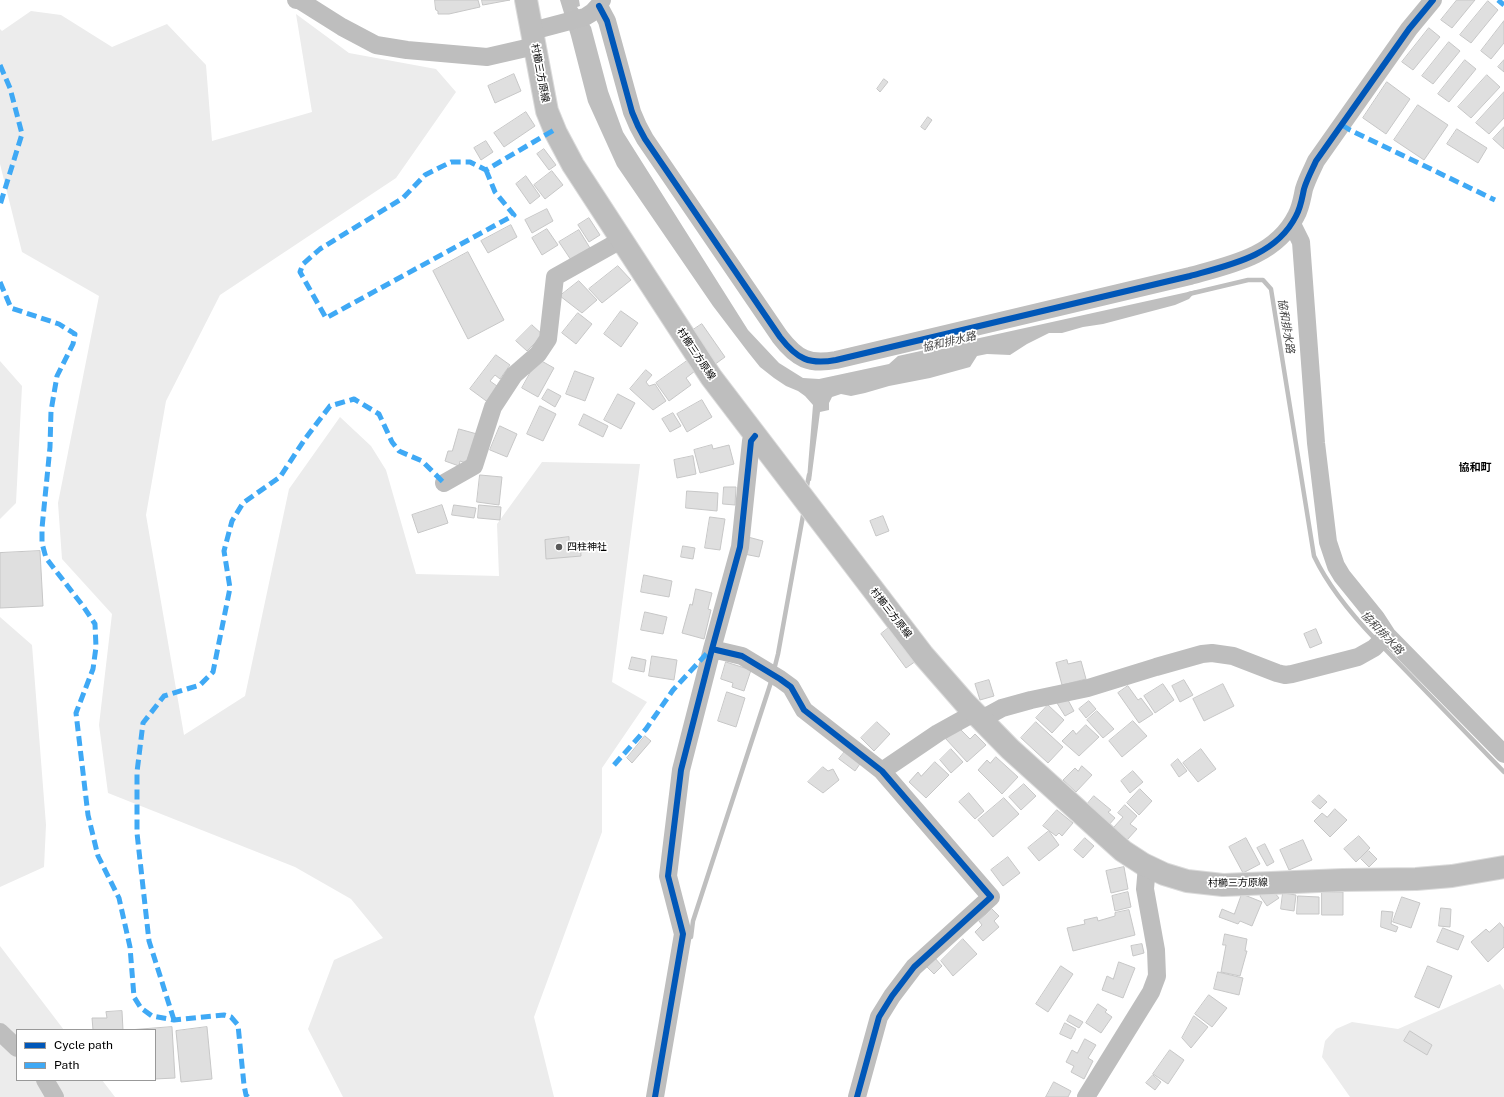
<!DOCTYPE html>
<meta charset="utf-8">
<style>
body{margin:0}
#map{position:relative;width:1504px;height:1097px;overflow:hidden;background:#fff;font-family:"Public Sans",sans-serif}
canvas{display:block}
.legend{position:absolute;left:16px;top:1029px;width:140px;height:52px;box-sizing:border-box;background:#fff;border:1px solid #999;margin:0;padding:5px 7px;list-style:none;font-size:12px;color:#000}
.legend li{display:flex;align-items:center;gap:8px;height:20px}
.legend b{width:20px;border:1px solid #999}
</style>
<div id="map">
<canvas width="1504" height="1097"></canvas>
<ul class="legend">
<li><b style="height:5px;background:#0057b8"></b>Cycle path</li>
<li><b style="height:5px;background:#3fa9f5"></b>Path</li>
</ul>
</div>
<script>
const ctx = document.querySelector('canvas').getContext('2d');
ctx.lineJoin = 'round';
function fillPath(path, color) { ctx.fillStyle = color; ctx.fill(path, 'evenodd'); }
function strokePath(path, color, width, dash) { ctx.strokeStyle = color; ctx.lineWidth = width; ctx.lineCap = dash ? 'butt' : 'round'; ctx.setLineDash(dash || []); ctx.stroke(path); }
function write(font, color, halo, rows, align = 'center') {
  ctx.font = font + ' "Public Sans","Noto Sans JP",sans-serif'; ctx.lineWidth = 3.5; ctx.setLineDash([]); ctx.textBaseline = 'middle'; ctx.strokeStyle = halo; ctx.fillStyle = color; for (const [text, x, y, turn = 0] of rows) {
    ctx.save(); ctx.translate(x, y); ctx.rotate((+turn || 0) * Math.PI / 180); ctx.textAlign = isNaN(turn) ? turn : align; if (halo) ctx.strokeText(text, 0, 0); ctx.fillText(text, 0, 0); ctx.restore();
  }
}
const green = new Path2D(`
 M31 11 61 15 112 47 167 24 206 65 212 141 312 112 296 14 349 53 436 69 456 92 396 178 220 295 166 401 146 515 184 735 245 696 289 489 340 417 371 446 386 470 416 574 499 576 497 524 542 462 640 464 612 682 647 702 602 768V832L534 1017 554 1097H343L308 1029 334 960 383 938 351 899 295 867 108 793 99 725 112 614 62 559 58 503 99 296 22 252 0 164V29L2 31Z
 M0 361 22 386 16 503 0 519Z
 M0 617 32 645 46 825 44 867 0 887Z
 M0 946 64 1030H17V1080H102L115 1097H0Z
 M1500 984 1504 990V1097H1350L1322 1057 1325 1041 1336 1029 1352 1022 1398 1029Z`);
const water = new Path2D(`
 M560 0H579L580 6 577 7 591 27 608 91 623 132 748 330 779 363 803 378 819 379 889 364 898 356 1197 290 1189 299 1175 305 1103 324 1083 327 1062 333H1049L1027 344 1010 355 987 354 977 356 970 367 930 378 889 386 865 393 851 396 841 394 832 397 829 403V410L820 412 811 481 807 479 813 405 805 396 798 391 786 386 774 378 760 367 748 352 713 306 617 166 588 102 571 36Z`);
const stream = new Path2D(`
 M1189 294 1248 280H1263L1271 289 1314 556C1329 588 1352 615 1376 640
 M806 491 809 475
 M1382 646 1504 772
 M774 670 778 654 804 510
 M691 937 693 921 772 679`);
const building = new Path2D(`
 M435 0H478L480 7 449 14H438V11L436 10Z
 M482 0H510L483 5Z
 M1457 0H1475L1452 28 1441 20Z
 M1488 1 1498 10 1471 43 1460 35Z
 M1504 21V43L1491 59 1481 51Z
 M1429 28 1440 37 1413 70 1402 62Z
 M1449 42 1460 51 1433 84 1422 76Z
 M1465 60 1476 69 1449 102 1438 94Z
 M1504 60V72L1498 67Z
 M514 74 521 91 495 103 488 86Z
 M1487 75 1500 87 1471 118 1458 107Z
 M884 79 888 82 880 92 877 89Z
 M1387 82 1410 99 1386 134 1363 118Z
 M1504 92V118L1489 134 1476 123Z
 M1418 105 1448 125 1424 160 1394 140Z
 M526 112 535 126 504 147 494 133Z
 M928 117 932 120 925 130 921 127Z
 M1504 127V149L1493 139Z
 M1457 129 1487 148 1478 163 1447 144Z
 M486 141 493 152 481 160 474 148Z
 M544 149 556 165 549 170 537 154Z
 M552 171 563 185 545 199 534 185Z
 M526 176 540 196 530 204 516 184Z
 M547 209 553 221 532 233 525 220Z
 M589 218 600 235 589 242 578 225Z
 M511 225 517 237 488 253 481 241Z
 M547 229 558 245 542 255 532 238Z
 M579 230 590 248 571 260 559 242Z
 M468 252 504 320 468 339 433 271Z
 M618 266 631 280 602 303 589 289Z
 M579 281 597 300 582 313 560 296Z
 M621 311 638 323 621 347 604 334Z
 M578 313 592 324 576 344 562 333Z
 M702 324 725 357 714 365 690 332Z
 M532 325 543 335 527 351 516 341Z
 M496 355 510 365 500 379 495 375 490 381 497 386 489 403 470 389Z
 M538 359 554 368 538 397 522 388Z
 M687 361 695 371 686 378 691 385 669 401 656 383Z
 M646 370 652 375 646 382 649 386 655 384 666 401 653 410 630 389Z
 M575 371 594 378 585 401 566 394Z
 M548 389 561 396 555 407 542 399Z
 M618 394 635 403 621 429 604 420Z
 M702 400 712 417 687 432 677 414Z
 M540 406 556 414 543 441 527 434Z
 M673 413 681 426 670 432 662 419Z
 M584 414 608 426 603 437 579 425Z
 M500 426 517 434 507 457 490 450Z
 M459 429 477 434 466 463 460 461 459 466 445 461 448 451H452Z
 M712 445 713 449 729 445 734 464 700 473 694 450Z
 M693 456 696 474 677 478 674 460Z
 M480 475 502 477 499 505 477 502Z
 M724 487H736L735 505 723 504Z
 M687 491 718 493 717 511 686 508Z
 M442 505 448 523 418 533 412 515Z
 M454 505 476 508 474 518 452 515Z
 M479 505 501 507 500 520 478 518Z
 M883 516 889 531 876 536 870 521Z
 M710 517 725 519 720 550 705 548Z
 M569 537V542L580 541 581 556 546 559 545 540Z
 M748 537 763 541 759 557 744 554Z
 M683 546 695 548 693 559 681 557Z
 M40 551 43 606 0 608V553Z
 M644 575 672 581 669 597 641 592Z
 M696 589 712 593 708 609 711 610 704 639 682 633 690 604 692 605Z
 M645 612 667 617 663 634 641 630Z
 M891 626 916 661 906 668 881 634Z
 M1316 629 1322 643 1310 648 1304 634Z
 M652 656 677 660 674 680 649 676Z
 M632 657 646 660 644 672 629 669Z
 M1067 660 1068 664 1081 661 1086 679 1062 685 1056 663Z
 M726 662 751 670 744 691 732 687 733 683 721 679Z
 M989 680 994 696 980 700 975 684Z
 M1184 680 1193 695 1180 702 1172 686Z
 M1163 684 1174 700 1155 713 1144 696Z
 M1223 684 1234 706 1204 721 1193 699Z
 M1128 686 1138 700 1141 698 1153 714 1139 723 1118 693Z
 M727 692 745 698 736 727 718 721Z
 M1068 700 1074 711 1065 716 1057 703Z
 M1089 701 1096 709 1086 718 1079 709Z
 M1048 705 1064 720 1052 733 1036 718Z
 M1097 711 1114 729 1103 738 1087 720Z
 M1133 721 1147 736 1122 757 1109 741Z
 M877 722 890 734 874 751 861 738Z
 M1036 722 1063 747 1048 763 1021 738Z
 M1086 725 1099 737 1079 756 1062 741 1073 730 1076 734Z
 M959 728 970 739 975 734 986 745 967 762 946 739Z
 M645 736 651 741 632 763 627 758Z
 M847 749 862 761 855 771 839 759Z
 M951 749 963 762 951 773 940 760Z
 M1201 749 1216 769 1198 782 1183 763Z
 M996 757 1018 777 1002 794 978 770 987 760 990 763Z
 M1178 759 1187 771 1179 777 1171 765Z
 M935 762 949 775 926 798 909 782 918 772 921 776Z
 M1082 766 1092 775 1076 792 1063 780 1075 768 1078 771Z
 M823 767 828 771 833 769 839 780 823 793 808 782Z
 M1133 771 1143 782 1130 793 1121 781Z
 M1024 784 1036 796 1021 810 1009 797Z
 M1140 789 1152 801 1139 815 1127 803Z
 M969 793 984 811 975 819 959 802Z
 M1319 795 1327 802 1320 809 1312 802Z
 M1094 796 1111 810 1108 812 1115 818 1108 826 1085 807Z
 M1004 798 1019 814 993 837 978 820Z
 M1125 805 1137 816 1130 824 1137 829 1127 840 1114 827 1123 817 1118 813Z
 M1335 809 1347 820 1330 837 1314 821 1322 813 1327 817Z
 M1057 810 1073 823 1062 836 1059 833 1056 836 1043 826Z
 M1049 831 1059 845 1039 861 1028 848Z
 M1359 836 1370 848 1356 862 1344 849Z
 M1085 838 1094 846 1083 858 1074 850Z
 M1246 838 1260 864 1243 873 1229 847Z
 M1303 840 1312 860 1289 870 1280 850Z
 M1265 844 1274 862 1267 866 1257 848Z
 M1369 851 1377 859 1369 867 1361 859Z
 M1008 857 1020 873 1003 886 991 870Z
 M1124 867 1128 889 1111 893 1106 871Z
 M1128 892 1131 907 1115 911 1112 896Z
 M1274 892 1279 898 1267 906 1260 896 1261 894Z
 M1322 892H1343V915H1322Z
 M1283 893 1296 895 1294 911 1281 909Z
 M1242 894 1262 902 1252 926 1240 921 1238 924 1219 917 1222 909 1234 914Z
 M1298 896 1319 897V914H1297Z
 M1402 897 1420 903 1411 928 1393 922Z
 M1441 908 1451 909 1450 927 1439 926Z
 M992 909 999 916 994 921 999 927 983 941 975 932 982 925 979 921Z
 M1129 910 1135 935 1073 951 1067 928 1085 924 1084 920 1097 917 1098 921 1115 916V913Z
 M1382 911 1393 912 1391 924 1398 927 1396 932 1381 927Z
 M1500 923 1504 928V947L1488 962 1471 942 1486 929 1489 932Z
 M1443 928 1464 936 1458 950 1437 942Z
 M1225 934 1247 939 1245 951H1247L1240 976 1221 972 1226 945H1223Z
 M963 939 977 954 953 976 941 961Z
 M1142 944 1144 953 1133 956 1131 946Z
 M934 957 942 966 934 974 925 965Z
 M1119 962 1135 968 1123 998 1102 990 1107 976 1113 979Z
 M1061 966 1073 974 1048 1012 1036 1004Z
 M1428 966 1452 976 1439 1008 1415 997Z
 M1218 972 1243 978 1239 995 1214 989Z
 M1209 995 1227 1008 1212 1027 1195 1014Z
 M1098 1004 1107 1010 1105 1012 1112 1017 1101 1033 1086 1023Z
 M122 1011 123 1030H93L92 1018H107L106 1012Z
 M1070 1015 1083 1022 1079 1028 1067 1021Z
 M1194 1016 1208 1027 1191 1048 1182 1038Z
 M1065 1023 1076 1029 1071 1039 1060 1034Z
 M172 1027 175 1078 155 1079V1030H129Z
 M207 1027 212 1079 181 1082 176 1031Z
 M1410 1031 1432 1045 1427 1055 1404 1041Z
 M1085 1039 1096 1045 1088 1058 1093 1061 1084 1079 1071 1072 1074 1066 1066 1062 1072 1050 1077 1053Z
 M1170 1050 1184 1060 1168 1084 1153 1074Z
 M1153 1075 1161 1082 1155 1090 1146 1083Z
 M1054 1082 1071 1091 1068 1097H1046Z`);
const minor = new Path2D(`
 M296 0H299L342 27 376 45 407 50 487 57 535 46
 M599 6 607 21 632 112 638 126 645 139 780 337C797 359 809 365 836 360L1190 276C1230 265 1276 256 1296 216 1301 207 1302 198 1304 189 1307 179 1312 170 1316 161L1409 29 1433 0
 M532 31 585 17C593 13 598 8 602 0
 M1292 224 1301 242 1316 443 1328 542 1336 566 1342 576 1376 618 1387 635 1504 754
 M444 483 474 466 493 407 514 375 538 354 548 339 555 277 621 240
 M712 649 742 656 780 679 791 687 804 710 882 771 991 897 914 967 892 996 879 1017 857 1097
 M980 720 1002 708 1031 700 1088 688 1156 667 1202 654 1212 653 1233 656 1277 673 1285 675 1292 674 1358 657 1374 648 1387 635
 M882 771 938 733 974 713
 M0 1032 17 1048
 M45 1080 55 1097
 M655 1097 683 934 668 876 681 770 712 649 740 547 751 441 755 436
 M1086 1097 1151 992 1157 976 1156 950 1145 889 1147 866`);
const major = new Path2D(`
 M526 0 547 111 556 133 573 165 711 377 923 655 965 703 1010 749 1123 851 1143 864 1164 874 1187 881 1223 885 1343 880 1416 879 1452 876 1504 867`);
const quiet = new Path2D(`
 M1498 0 1504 5
 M0 65 10 88 22 134 0 205
 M1342 125 1350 130 1495 200
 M486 170 495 192 514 215 326 318 300 272 303 264 320 249 403 198 425 175 451 162H470L486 170 554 130
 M0 282 11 308 59 324 75 334 73 344 57 376 51 411 50 447 42 528V543L46 558 83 606 95 624 96 647 93 669 76 713 88 815 98 856 119 898 130 947 134 997 141 1008 152 1016 174 1020 224 1015 231 1017 238 1025 244 1085 246 1095 248 1097
 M614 765 646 729 673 690 710 650
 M174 1020 149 941 137 833V772L143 723 164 696 200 685 213 672 230 588 224 551 232 521 243 503 280 477 305 439 330 406 354 399 379 414 392 442 399 451 422 461 444 483`);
const cycleway = new Path2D(`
 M599 6 607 21 632 112 638 126 645 139 780 337C797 359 809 365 836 360L1190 276C1230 265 1276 256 1296 216 1301 207 1302 198 1304 189 1307 179 1312 170 1316 161L1409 29 1433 0
 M712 649 742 656 780 679 791 687 804 710 882 771 991 897 914 967 892 996 879 1017 857 1097
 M655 1097 683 934 668 876 681 770 712 649 740 547 751 441 755 436`);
const markers = [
 [559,547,4,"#595959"]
];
const streetNames = [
 ["村櫛三方原線",540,73,79],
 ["村櫛三方原線",696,354,56],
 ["村櫛三方原線",891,613,52],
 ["村櫛三方原線",1238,883,-1]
];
const poiNames = [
 ["四柱神社",567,547]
];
const waterNames = [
 ["協和排水路",1286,326,81],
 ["協和排水路",949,342,-13],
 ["協和排水路",1382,633,46]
];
const neighbourhoodNames = [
 ["協和町",1475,468]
];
fillPath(green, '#ececec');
fillPath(water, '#bfbfbf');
strokePath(stream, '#bfbfbf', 4.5);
fillPath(building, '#dfdfdf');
strokePath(building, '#c7c7c7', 1);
strokePath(major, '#dbdbdb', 24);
strokePath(minor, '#bebebe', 18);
strokePath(major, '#bebebe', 22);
strokePath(quiet, '#3fa9f5', 5, [10, 5]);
strokePath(cycleway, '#0057b8', 6);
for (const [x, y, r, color] of markers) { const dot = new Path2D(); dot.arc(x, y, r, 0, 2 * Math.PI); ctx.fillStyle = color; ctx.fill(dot); strokePath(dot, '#fff', 1.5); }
write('10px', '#000', '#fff', streetNames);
write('10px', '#000', '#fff', poiNames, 'left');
write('italic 11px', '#444', '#fff', waterNames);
write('bold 11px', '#000', '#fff', neighbourhoodNames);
</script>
